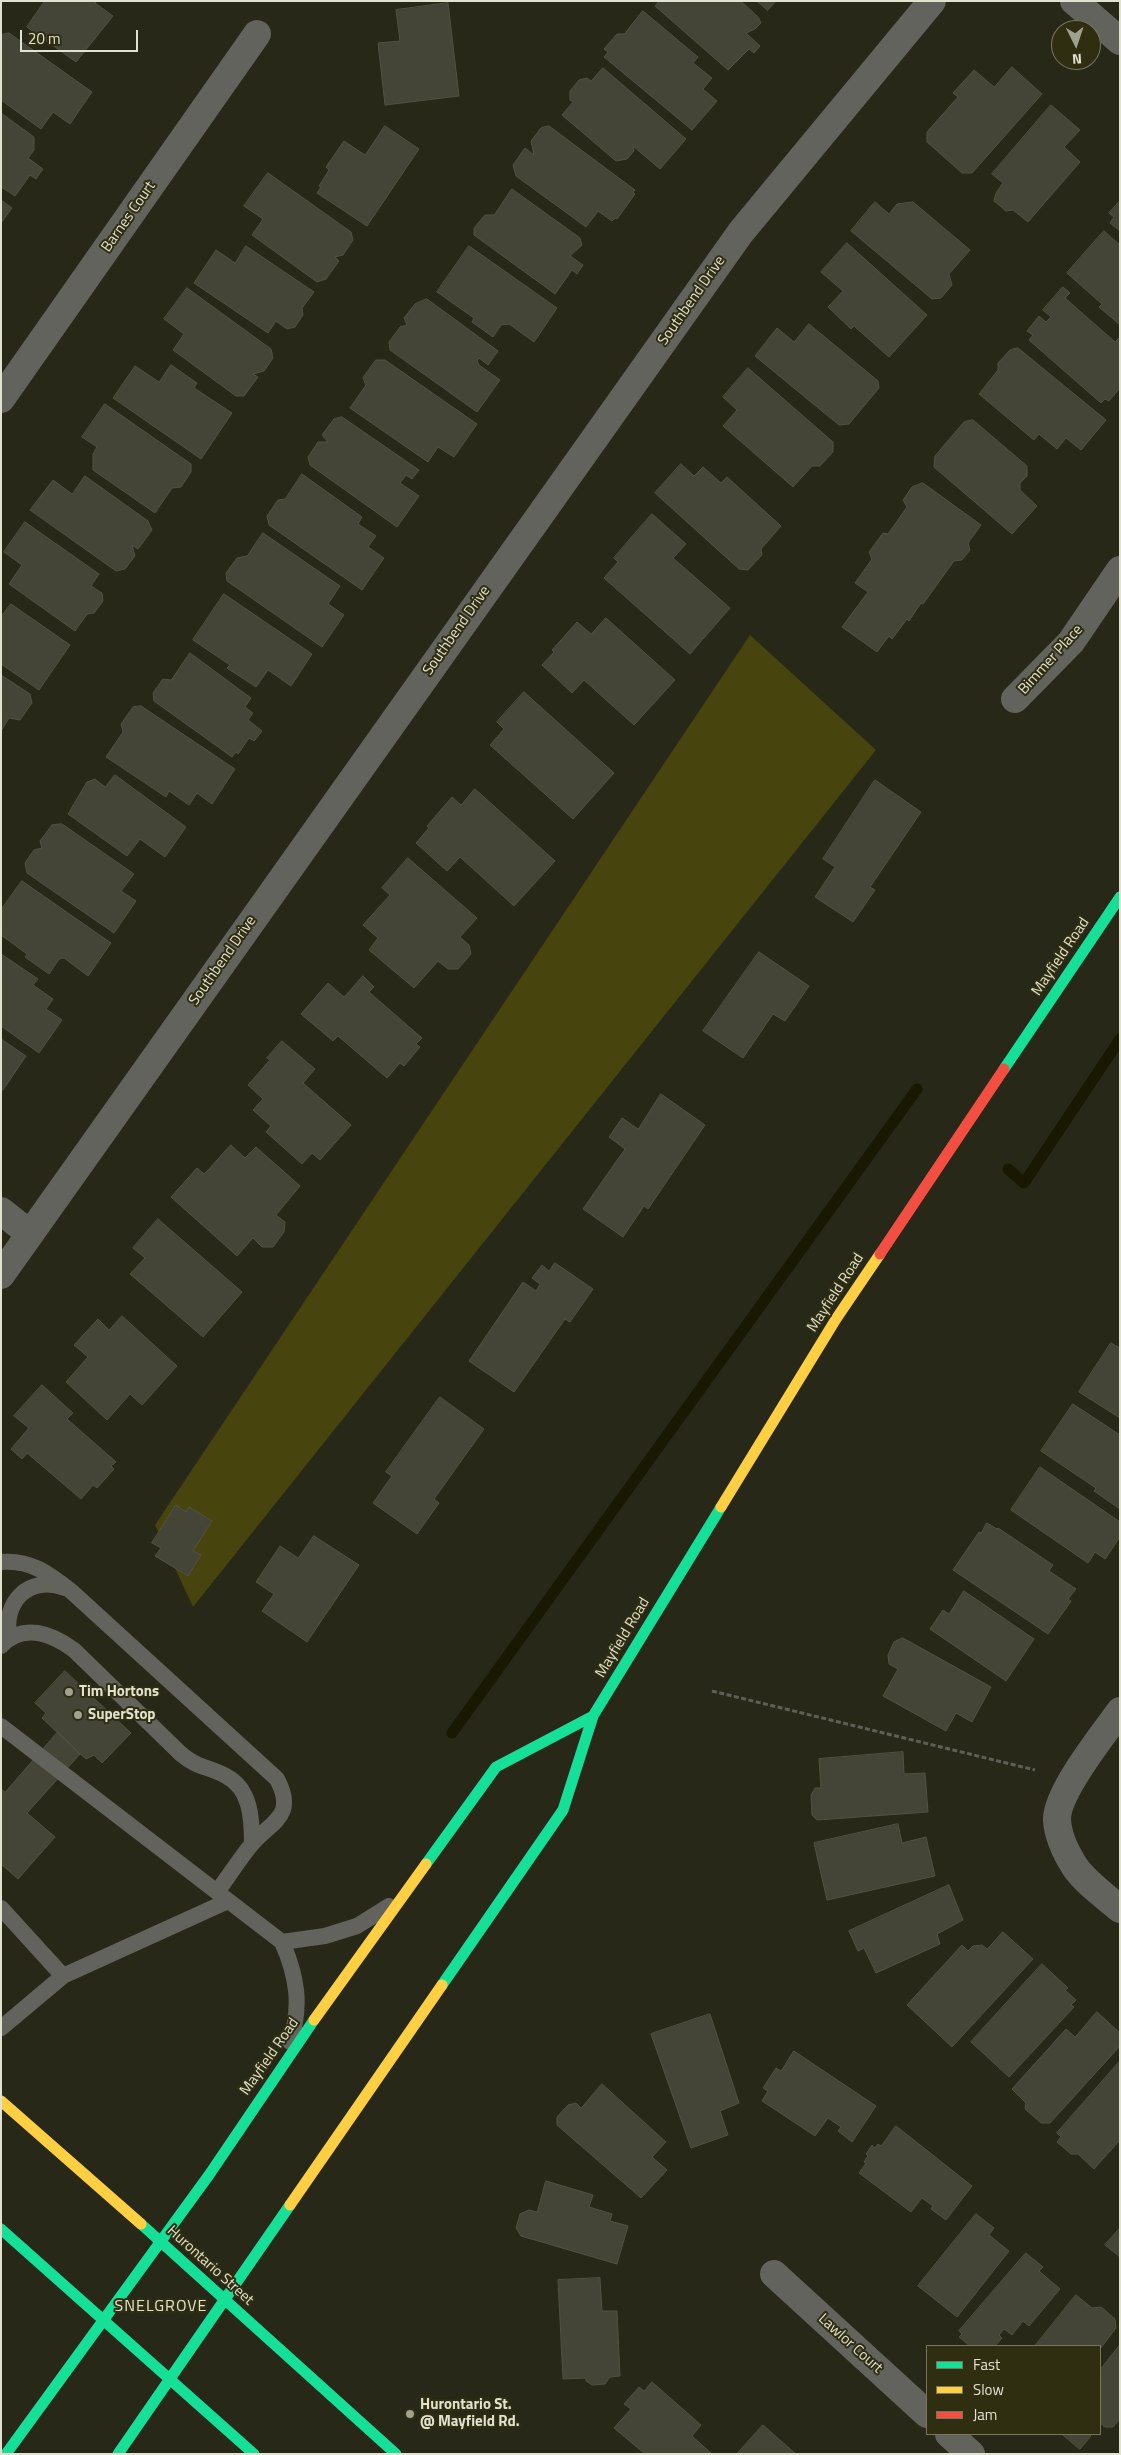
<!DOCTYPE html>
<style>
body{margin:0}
#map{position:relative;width:1121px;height:2455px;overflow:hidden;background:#282818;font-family:"Titillium Web",sans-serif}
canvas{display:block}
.frame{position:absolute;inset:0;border:2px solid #e2e2d1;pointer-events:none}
.legend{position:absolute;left:926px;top:2345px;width:175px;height:90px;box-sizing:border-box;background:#2f2e11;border:1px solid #77765e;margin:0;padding:6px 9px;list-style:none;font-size:15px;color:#e2e2d1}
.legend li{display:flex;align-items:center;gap:10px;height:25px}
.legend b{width:25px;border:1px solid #77765e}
.north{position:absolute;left:1051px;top:20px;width:50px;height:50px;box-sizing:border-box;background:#2f2e11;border:1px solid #77765e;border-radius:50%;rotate:176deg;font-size:14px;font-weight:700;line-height:20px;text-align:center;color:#e2e2d1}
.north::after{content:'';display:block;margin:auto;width:18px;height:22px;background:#a1a190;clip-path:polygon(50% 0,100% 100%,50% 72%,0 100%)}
.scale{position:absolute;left:20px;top:30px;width:118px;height:22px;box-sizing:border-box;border:2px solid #e2e2d1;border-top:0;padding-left:6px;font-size:15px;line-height:18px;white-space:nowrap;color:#e2e2d1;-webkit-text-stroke:4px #2f2e11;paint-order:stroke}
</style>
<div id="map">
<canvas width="1121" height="2455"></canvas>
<div class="frame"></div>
<ul class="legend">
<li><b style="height:6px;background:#16e098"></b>Fast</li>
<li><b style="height:6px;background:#ffcf43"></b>Slow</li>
<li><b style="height:6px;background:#f24e42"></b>Jam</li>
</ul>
<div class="north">N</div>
<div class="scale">20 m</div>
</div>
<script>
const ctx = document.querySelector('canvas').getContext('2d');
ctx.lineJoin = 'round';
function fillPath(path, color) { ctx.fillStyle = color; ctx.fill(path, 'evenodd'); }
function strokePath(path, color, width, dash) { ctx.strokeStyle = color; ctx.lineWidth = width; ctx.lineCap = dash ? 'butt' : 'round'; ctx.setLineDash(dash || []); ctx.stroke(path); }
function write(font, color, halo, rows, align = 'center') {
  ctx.font = font + ' "Titillium Web",sans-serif'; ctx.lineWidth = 4; ctx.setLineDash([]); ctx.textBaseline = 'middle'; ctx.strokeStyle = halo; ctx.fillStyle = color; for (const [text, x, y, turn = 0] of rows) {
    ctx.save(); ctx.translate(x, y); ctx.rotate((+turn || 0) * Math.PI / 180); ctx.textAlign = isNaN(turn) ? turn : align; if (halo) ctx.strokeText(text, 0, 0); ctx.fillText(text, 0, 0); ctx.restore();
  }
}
const green = new Path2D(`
 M750 635 876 750 193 1607 155 1525Z`);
const stream = new Path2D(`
 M1008 1169 1024 1183 1120 1039
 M452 1733 917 1089`);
const building = new Path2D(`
 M45 1H97L95 3 113 16 76 62 27 27Z
 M741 1 758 17 761 23 755 29 746 33 760 46 754 53 749 49 728 70 655 6 659 1Z
 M757 1H776L768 10Z
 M448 3 459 96 385 105 378 43 400 41 396 10Z
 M643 11 698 57 693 63 712 78 703 89 717 101 692 130 604 57 608 52 604 49 617 34H624Z
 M9 33 92 92 70 124 53 112 41 129 1 100V35Z
 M1012 67 1042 94 972 173H962L927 142V132L958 97 953 93 974 70 994 87Z
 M603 68 686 139 660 169 633 146 634 151 627 159 616 161 562 115 573 102 570 100V91L579 80 587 78 591 81Z
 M1051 105 1080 130 1064 147 1080 162 1028 222 1013 210 1006 211 994 201 996 193 1003 183 992 174Z
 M1 113 34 137V150L28 158 43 169 36 179 30 175 15 196 1 187Z
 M385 126 419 149 367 226 317 193 321 187 319 186 329 170 326 167 344 141 365 155Z
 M549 126 635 190 633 192 635 194 617 219 615 218 612 221 598 211 586 227 516 176 513 165 525 148 534 155 531 141 541 128Z
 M268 173 351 232 353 240 343 255 335 257 339 261 326 279 317 282 252 235 263 219 244 206Z
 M512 189 580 238 582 245 570 256 583 265 577 274 572 270 555 294 474 235V228L485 215H494Z
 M1 200 12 208 1 223Z
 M1120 201V231L1110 223 1114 217 1109 213Z
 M875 202 889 214 897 204 913 202 970 250 949 274 952 285 941 298 932 299 851 231Z
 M1104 231 1120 245V325L1099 307 1102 304 1067 273Z
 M847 243 927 315 889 357 854 326 851 329 828 307 843 291 821 272Z
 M246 246 314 292 302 308 303 315 295 327 287 329 276 321 268 333 194 283 216 250 235 263Z
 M469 246 557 308 534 342 509 324 501 325 493 337 472 322 474 318 437 292Z
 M1063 287 1070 293 1065 298 1115 342 1120 337V388L1109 401 1105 399 1101 403 1029 340 1033 335 1027 331 1039 316 1046 322 1051 317 1043 310Z
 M187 288 271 349 273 358 264 371 253 374 258 377 244 396H236L173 350 184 334 164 319Z
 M427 299 498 351 488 365 479 358 477 361 479 365 500 380 477 412 390 350 389 342 400 327 407 325 404 318 415 304Z
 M809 324 878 381 879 388 849 424 839 425 755 356 777 328 794 342Z
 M1018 348 1106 420 1081 450 1066 438 1057 449 1039 434 1034 440 979 394 998 370V363L1010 350Z
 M376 360H385L477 424 454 457 438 447 428 462 350 408 366 385 363 378Z
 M171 365 197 383 194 388 232 413 201 459 113 398 135 366 159 382Z
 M748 368 833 442V452L820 466H812L793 487 723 426 737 410 723 397Z
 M105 404 191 464V472L181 487 172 488 155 513 93 470V454L97 447 82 437Z
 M342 417 419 470 412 479 406 475 400 483 419 496 397 527 310 465 308 457 318 442H328L322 435 334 419Z
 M973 420 1027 466V476L1020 483V490L1037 506 1012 534 934 467 935 456 964 422Z
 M681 464 694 476 703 467 721 483 727 477 781 526 761 549 762 555 748 570 739 569 655 493Z
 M302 474 362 517 358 524 376 536 368 547 384 558 362 590 269 525 267 516 278 500 285 499Z
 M85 476 148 521 152 530 138 549 132 545 135 556 125 569 116 571 30 510 53 480 72 494Z
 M923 483 981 525 968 543 970 550 962 560 954 561 923 604 921 603 909 621 907 619 892 639 889 636 877 652 842 627 868 592 855 583 872 559 869 552 883 533 888 534 907 507 903 500 912 487Z
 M652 514 686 544 673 558 730 608 690 654 604 578 618 562 614 558Z
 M25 522 99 574 91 586 102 593 103 601 94 613 87 614 75 631 9 584 22 565 4 552Z
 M263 533 340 586 328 604 344 615 322 647 227 581 226 573 237 558 247 556Z
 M224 594 312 654 291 686 268 670 256 687 227 668 230 665 193 640Z
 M11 604 70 645 39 690 1 664V617Z
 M606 618 675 680 634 725 584 680 572 693 542 665 554 652 552 650 577 622 591 634Z
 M190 653 251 698 245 707 253 713 248 720 262 731 254 741 249 738 238 754 236 752 232 757 154 701 153 693 163 679 171 680Z
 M1 675 30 694 32 703 20 720 9 718 1 731Z
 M524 692 614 773 573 819 490 745 504 729 497 722Z
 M141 706 235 769 212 804 197 793 189 805 169 791 166 797 106 757 123 732 121 724 133 707Z
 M115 775 186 827 165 857 140 839 127 856 68 814 87 782 95 779 105 787Z
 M875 780 921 812 870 887 875 890 853 922 815 897 835 867 823 859Z
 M475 789 555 861 514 906 460 857 447 871 416 843 429 828 427 826 452 797 461 805Z
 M62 824 134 874 121 891 136 901 114 933 27 873 25 863 34 850 42 848 40 841 52 825Z
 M408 858 477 918 460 937 469 945 471 954 458 969H448L438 961 414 988 369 950 378 938 363 925 390 895 382 888Z
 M22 881 111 943 88 976 64 958 59 959 49 974 25 957 27 954 1 935V910Z
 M759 952 809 986 785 1021 773 1014 743 1058 703 1031Z
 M1 954 38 979 33 985 53 999 46 1009 62 1020 39 1053 1 1026Z
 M363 976 374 987 369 992 422 1038 416 1044 420 1047 404 1066 400 1063 387 1078 338 1036 333 1041 301 1014 328 983 344 997Z
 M1 1039 26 1056 3 1090 1 1089Z
 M282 1041 315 1069 303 1083 351 1125 320 1160 312 1153 302 1164 266 1132 271 1126 253 1110 263 1099 248 1085 270 1060 267 1058Z
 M661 1094 705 1125 648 1209 644 1206 623 1237 583 1209 625 1149 609 1137 622 1118 638 1129Z
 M231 1145 245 1158 256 1147 300 1186 276 1215 285 1222 284 1232 273 1247H262L253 1238 237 1256 171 1197 197 1168 204 1174Z
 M158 1219 242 1292 203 1337 130 1274 145 1258 133 1248Z
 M555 1263 593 1289 570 1322 565 1319 514 1392 469 1361 523 1282 536 1291 540 1284 532 1278 542 1265 549 1271Z
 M122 1316 177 1366 142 1405 130 1394 107 1420 66 1382 88 1357 74 1345 98 1319 109 1330Z
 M1111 1343 1120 1348V1418L1079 1392Z
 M42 1385 73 1413 67 1419 116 1462 111 1466 114 1469 97 1488 93 1485 81 1499 27 1453 22 1459 11 1449 29 1428 14 1416Z
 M440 1397 484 1429 434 1499 439 1503 417 1534 373 1503 392 1476 386 1472Z
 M1073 1404 1120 1435V1509L1094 1491 1096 1488 1041 1451Z
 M1040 1467 1120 1522V1537L1105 1559 1095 1552 1088 1563 1011 1510Z
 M176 1505 186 1512 189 1507 212 1521 193 1551 201 1555 188 1576 155 1556 161 1548 152 1543Z
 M987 1523 997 1529 998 1528 1053 1565 1049 1571 1076 1589 1068 1599 1071 1601 1048 1634 953 1570 979 1532 981 1533Z
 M314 1536 359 1565 307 1642 262 1611 274 1594 256 1582 280 1546 298 1558Z
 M964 1591 1034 1639 1006 1681 930 1629 943 1610 949 1614Z
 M903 1638 991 1687 972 1722 956 1713 946 1731 883 1696 898 1669 889 1664 888 1655 894 1642Z
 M65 1671 131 1733 102 1763 94 1755 86 1759 80 1754 42 1718 46 1713 35 1703Z
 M58 1732 80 1754 27 1813 55 1837 18 1879 1 1864V1789L5 1792Z
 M903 1752 904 1774 925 1773 928 1812 817 1820 812 1815 811 1795 815 1788H821L819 1759Z
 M898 1824 902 1843 926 1837 935 1876 827 1900 814 1843Z
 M949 1885 963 1920 937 1934 940 1944 876 1973 864 1948 858 1951 849 1931Z
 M1003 1932 1033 1959 952 2047 907 2005 962 1945 968 1951 973 1946 982 1945 987 1949Z
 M1042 1964 1068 1988 1065 1990 1076 2000 1071 2005 1074 2007 1009 2077 971 2042Z
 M1097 2012 1120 2033V2046L1050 2123H1041L1025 2109 1026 2103 1012 2089 1066 2029 1075 2037Z
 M710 2014 739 2103 720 2111 728 2135 691 2148 651 2034Z
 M794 2051 876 2106 852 2142 838 2131 841 2127 828 2118 815 2136 762 2101 768 2091 763 2088 776 2068 781 2071Z
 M1120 2061V2140L1094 2169 1078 2154H1071L1057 2142 1061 2137 1057 2133Z
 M602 2084 666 2142 652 2157 667 2170 641 2198 557 2125V2117L568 2105 576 2103 581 2108Z
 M896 2126 972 2186 946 2220 931 2209 933 2206 922 2198 911 2212 859 2173 866 2163 864 2162 868 2156 866 2154 872 2145 875 2148 878 2144 881 2146Z
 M546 2181 593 2195 589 2207 612 2214 610 2221 628 2226 617 2264 521 2236 516 2228 520 2214 529 2210 537 2212Z
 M976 2214 994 2228 989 2235 1009 2251 957 2317 918 2286Z
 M1120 2228V2257L1105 2245Z
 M1026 2253 1043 2267 1039 2271 1060 2289 1029 2326 1023 2321 1012 2335 1004 2329 999 2335 1002 2338 995 2346H970L959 2337 962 2334 959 2331Z
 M600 2278 602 2311H617L620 2376 610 2377 605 2384 592 2385 586 2381V2378L563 2379 558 2280Z
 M1076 2295 1092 2308 1101 2307 1115 2319 1116 2328 1100 2349V2346H1035Z
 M1120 2345V2419L1113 2427H1105L1100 2423V2370Z
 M652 2382 701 2425 692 2436 712 2454H645L614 2428 631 2409 624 2404 639 2387 644 2391Z
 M763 2425 773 2434 796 2454H737Z
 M1062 2434H1089L1091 2436 1080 2449Z`);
const path = new Path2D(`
 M712 1691 1035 1770`);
const lane = new Path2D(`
 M1 1562C30 1559 49 1574 71 1591L277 1779C297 1817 271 1821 251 1845 239 1860 228 1877 217 1892
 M10 1639C1 1603 29 1574 65 1588
 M1 1646C23 1622 52 1634 74 1650L181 1754C199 1769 208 1766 226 1776 251 1789 252 1819 252 1844
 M1 1726 282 1942C297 1976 302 2006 290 2042
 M1 1908 63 1976 228 1901
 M282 1942 325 1936 357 1926 389 1906
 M1 2028 63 1976`);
const street = new Path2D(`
 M1074 1 1120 41
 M1 399 257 34
 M1015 699 1071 642 1120 570
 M1 1211 30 1234
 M1 1275 741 232 932 1
 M1120 1711C1103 1735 1056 1793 1057 1820 1058 1837 1066 1853 1075 1867 1086 1883 1105 1896 1120 1909
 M774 2274 927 2414
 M949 2434 971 2454`);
const fast = new Path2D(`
 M1004 1069 1120 897
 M426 1864 496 1767 593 1716
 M442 1985 563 1810 593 1716 721 1507
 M141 2224 396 2454
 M1 2229 254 2454
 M6 2454 209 2175 314 2020
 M118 2454 290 2205`);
const slow = new Path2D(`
 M721 1507 836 1319 880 1254
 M314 2020 426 1864
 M1 2101 141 2224
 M290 2205 442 1985`);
const jam = new Path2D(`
 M880 1254 1004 1069`);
const markers = [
 [69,1692,5,"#a1a190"],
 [78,1715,5,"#a1a190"],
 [410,2414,5,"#a1a190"]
];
const streetNames = [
 ["Barnes Court",129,217,-55],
 ["Southbend Drive",692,301,-55],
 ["Southbend Drive",457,631,-55],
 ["Bimmer Place",1051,660,-48],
 ["Mayfield Road",1061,957,-56],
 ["Southbend Drive",223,961,-55],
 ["Mayfield Road",836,1293,-57],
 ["Mayfield Road",623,1638,-59],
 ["Mayfield Road",270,2057,-55],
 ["Hurontario Street",210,2266,42],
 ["Lawlor Court",850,2344,42]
];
const poiNames = [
 ["Tim Hortons",79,1692],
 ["SuperStop",88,1715],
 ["Hurontario St.",420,2405],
 ["@ Mayfield Rd.",420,2422]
];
const neighbourhoodNames = [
 ["SNELGROVE",161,2307]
];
fillPath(green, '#47440e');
strokePath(stream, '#191802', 11);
fillPath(building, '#444437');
strokePath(building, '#525243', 1);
strokePath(path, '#5f5f57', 3, [5, 2.5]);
strokePath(lane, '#63635d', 16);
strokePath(street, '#63635d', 28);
strokePath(fast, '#16e098', 11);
strokePath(slow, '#ffcf43', 11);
strokePath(jam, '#f24e42', 11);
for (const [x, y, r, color] of markers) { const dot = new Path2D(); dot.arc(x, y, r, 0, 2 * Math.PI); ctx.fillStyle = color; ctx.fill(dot); strokePath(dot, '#2f2e11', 2); }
write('15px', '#e2e2d1', '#2f2e11', streetNames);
write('bold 15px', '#e2e2d1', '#2f2e11', poiNames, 'left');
ctx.letterSpacing = '1px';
write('16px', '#e2e2d1', '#2f2e11', neighbourhoodNames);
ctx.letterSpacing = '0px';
</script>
